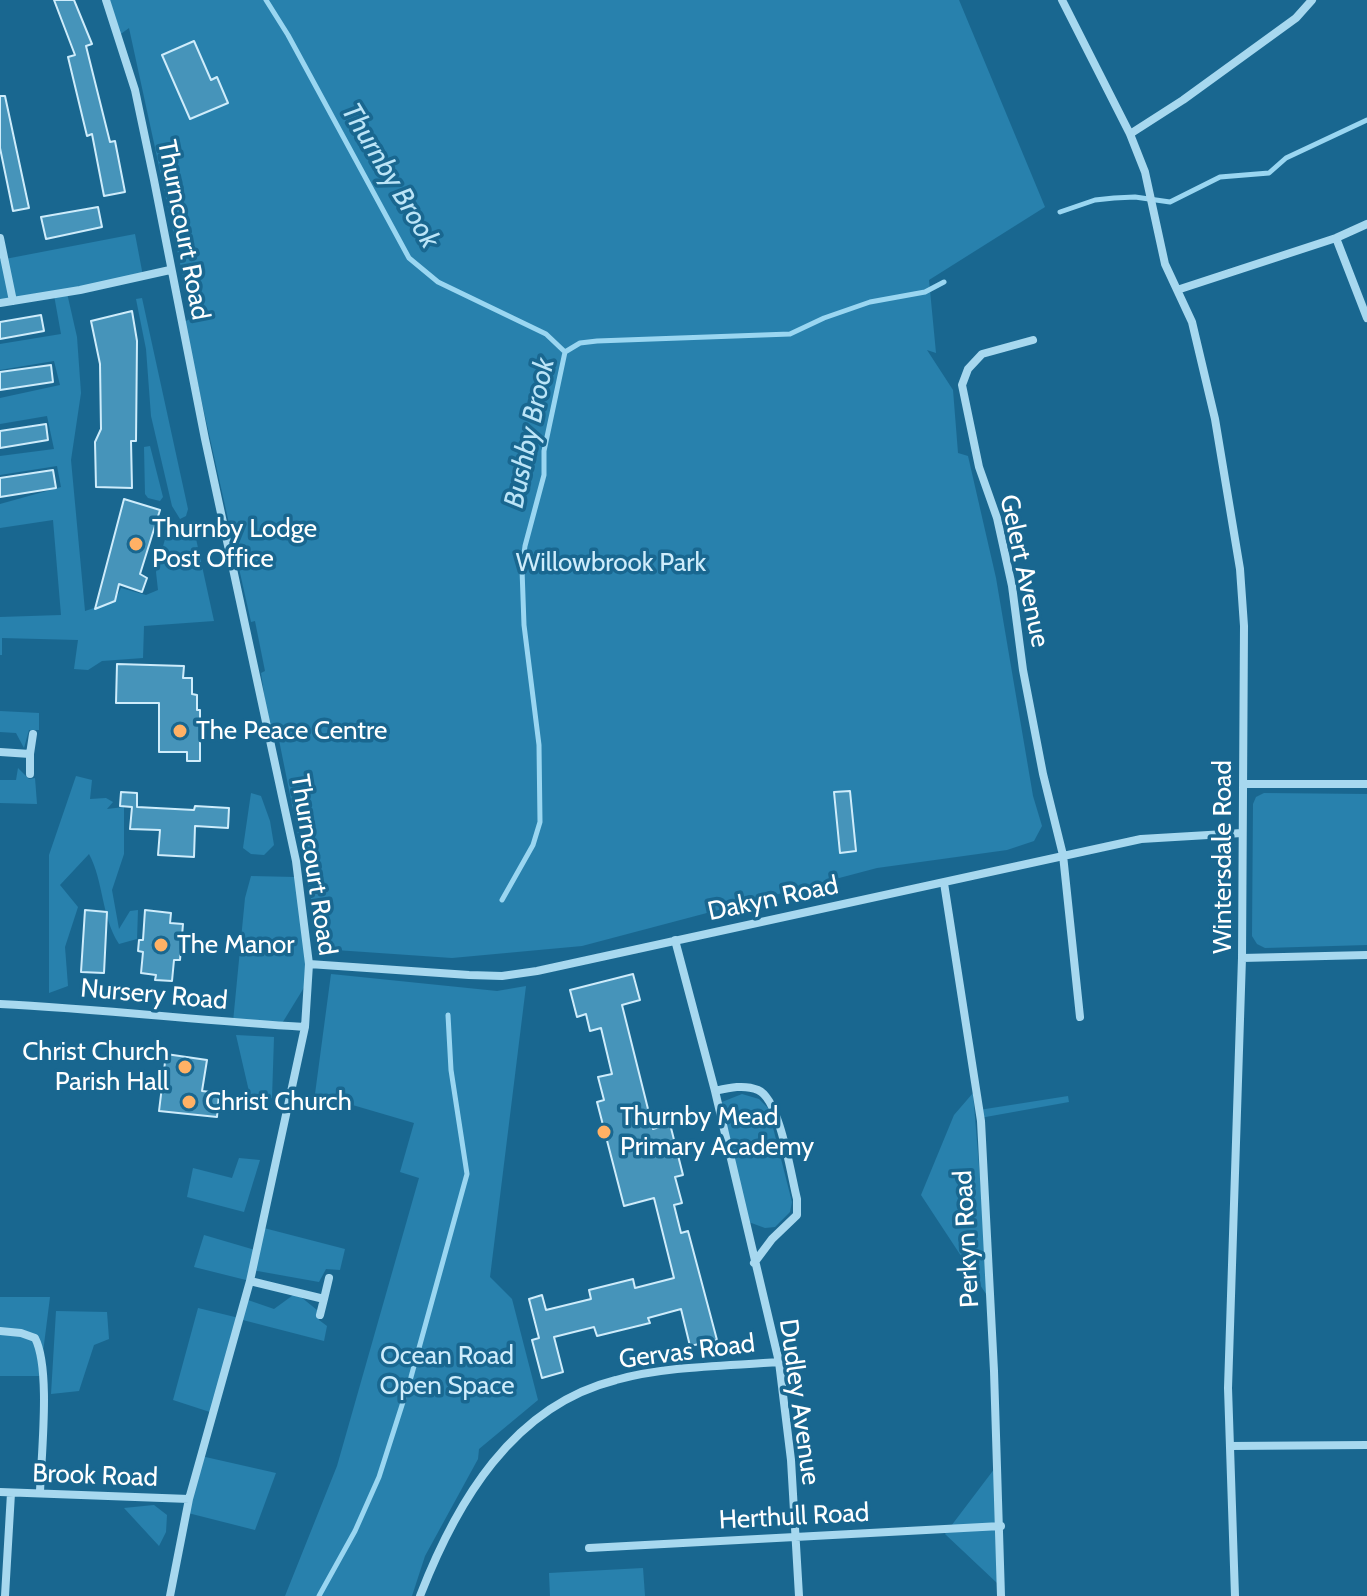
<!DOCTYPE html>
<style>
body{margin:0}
canvas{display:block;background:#196790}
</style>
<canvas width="1367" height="1596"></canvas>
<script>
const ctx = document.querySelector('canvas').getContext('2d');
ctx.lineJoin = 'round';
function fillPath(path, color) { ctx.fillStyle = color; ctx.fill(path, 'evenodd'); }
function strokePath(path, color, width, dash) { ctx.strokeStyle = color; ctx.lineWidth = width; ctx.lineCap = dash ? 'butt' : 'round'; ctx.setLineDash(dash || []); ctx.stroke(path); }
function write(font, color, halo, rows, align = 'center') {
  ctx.font = font + ' Cabin,sans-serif'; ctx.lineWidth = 7; ctx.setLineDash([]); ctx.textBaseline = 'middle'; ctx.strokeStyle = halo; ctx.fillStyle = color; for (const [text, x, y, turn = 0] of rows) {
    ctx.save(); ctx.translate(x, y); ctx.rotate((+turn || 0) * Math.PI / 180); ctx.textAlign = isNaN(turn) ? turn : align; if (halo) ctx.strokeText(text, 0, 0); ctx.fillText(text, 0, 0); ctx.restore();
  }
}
const green = new Path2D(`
 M106 0H959L1045 207 929 280 936 353 927 350 953 390 958 453 968 456 996 578 1033 796 1042 826 1034 841 1007 850 877 868 582 946 452 958 321 949 278 735 269 727 261 673 265 671 255 621 251 622 184 322 192 318 129 28 118 36Z
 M135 234 143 276 0 303V260Z
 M67 293 77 337 81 393 71 460 85 611 115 601 121 588 146 595 158 590 156 572 170 521 182 529 193 525 214 621 144 626 143 658 102 661 88 670 74 669 78 640 2 638V655H0V617L61 615 53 520 0 528V504L61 487 57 466 0 475V456L54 449 47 416 0 424V398L60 385 54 361 0 370V344L61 334 54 295Z
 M142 298 188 509 186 516 180 519 172 506 151 416 146 349 136 299Z
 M150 446 163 497 160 501 148 498 145 494 144 447Z
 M0 711 39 713V730H29L24 748 16 733 0 732Z
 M18 768 29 779 35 778 37 804 0 803V780H16Z
 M76 776 92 780 90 799 106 798 113 802 107 809 124 807V854L112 890 119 929 130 911 138 910 137 939 119 944C101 916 104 882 89 854L60 885 78 907 65 947 68 986 49 993V855Z
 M251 793 261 796 270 821 274 845 264 855 251 854 243 848Z
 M1264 793 1367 794V945L1265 948 1257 944 1252 936 1253 804 1256 797Z
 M251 876 295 877 308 981 281 1025 233 1022 245 898Z
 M331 974 497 991 526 986 490 1277 512 1299 538 1400 479 1449 478 1459 425 1556 412 1596H285L337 1466 419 1178 400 1172 414 1123 315 1094Z
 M236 1035 274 1037 272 1098 257 1104 251 1100Z
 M973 1093 990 1300 921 1195 954 1115Z
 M742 1094 759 1099 768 1108 792 1202 790 1212 775 1227 765 1228 746 1221 717 1104Z
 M1068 1096 1069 1102 980 1118 979 1110Z
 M239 1158 260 1160 244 1212 187 1197 193 1168 232 1178Z
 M260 1227 345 1249 340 1270 326 1269 319 1282 252 1270 250 1281 194 1267 204 1235 255 1250Z
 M296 1293 317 1310 319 1320 327 1326 324 1341 239 1319 213 1413 173 1400 198 1308 239 1318 245 1299 274 1309Z
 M0 1297H50L40 1376H0Z
 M56 1311 107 1312 109 1339 94 1345 79 1391 51 1394Z
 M201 1456 276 1473 255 1530 188 1513Z
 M995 1468 997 1583 945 1534Z
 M154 1505 167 1515 166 1532 159 1546 124 1508Z
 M643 1568 645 1596H550L549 1573Z`);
const stream = new Path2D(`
 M266 0 288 35 409 258 438 282 546 334 565 352
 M1060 212 1095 200 1114 198 1135 197 1170 202 1220 177 1269 173 1286 158 1367 120
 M502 900 533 845 540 822 539 745 524 625 522 569 525 546 544 475V451L565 352 580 343 597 341 790 334 824 318 870 302 925 292 944 282
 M319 1596 355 1531 379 1477 411 1377 467 1174 451 1070 448 1015`);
const building = new Path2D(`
 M54 0H74L92 44 86 46 110 142 115 141 125 192 104 196 92 134 87 136 68 57 75 55Z
 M194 41 211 80 217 77 228 103 190 119 162 55Z
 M0 96H5L29 208 13 211 0 148Z
 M98 207 102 227 46 239 41 217Z
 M132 311 137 341 136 441H131L132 488 96 487 95 442 101 429 100 364 91 321Z
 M41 315 44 331 0 339V322Z
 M51 365 53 382 0 390V372Z
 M46 424 48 440 0 448V431Z
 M53 470 56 488 0 497V478Z
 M124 499 160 510 140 574 147 578 142 592 119 584 115 601 95 609Z
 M117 664 184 666 183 678H192V694L197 695V710H200V761H187V752H159V703H116Z
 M850 791 856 851 840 853 834 792Z
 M121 792 137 793V807L194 810 195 806 229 808 228 828 195 826 194 857 158 855 160 830 130 829 132 807 120 806Z
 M85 910 107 912 104 973 81 972Z
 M145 910 171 913 170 923 183 924 180 960H174L172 981 155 980 156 975 141 973 143 952 138 951 139 940H143Z
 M633 974 640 1000 622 1005 653 1129 670 1124 683 1175 675 1177 682 1203 674 1205 681 1233 688 1231 717 1340 690 1346 681 1309 648 1318 650 1323 597 1336 594 1327 554 1337 563 1372 542 1378 532 1340 539 1338 529 1299 542 1295 546 1310 591 1299 589 1290 633 1279 635 1288 674 1278 654 1198 624 1206 597 1102 604 1100 598 1077 612 1074 601 1028 590 1031 586 1014 577 1017 570 990Z
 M166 1054 207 1060 202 1091 219 1093 217 1117 159 1111Z`);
const street = new Path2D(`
 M106 0 135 90 154 180 205 439 296 861 309 964 305 1027 250 1281 189 1499 170 1596
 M1062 0 1130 134 1145 172 1165 264 1192 322 1215 419 1240 569 1244 626 1242 958 1228 1388 1235 1596
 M1130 134 1183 100 1296 18 1312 0
 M0 238 13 301
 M1336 238 1367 318
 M1177 290 1336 238 1367 224
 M0 303 80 290 170 270
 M1033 340 982 354 968 369 962 385 979 467 997 518 1012 586 1023 670 1043 774 1063 855 1080 1017
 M0 752 30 754 33 734
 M30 774V754
 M1243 784H1367
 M944 883 981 1121 994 1371 1001 1596
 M675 940 715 1091 779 1362 791 1460 799 1596
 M1242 958 1367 955
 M309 964 469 975 502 976 537 971 1141 839 1242 833
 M0 1004C102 1009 203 1021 305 1027
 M715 1091C728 1088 744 1084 758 1090 780 1099 791 1176 797 1199V1215L772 1239 754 1263
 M250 1281 324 1299 329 1278
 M320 1315 324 1299
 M0 1331 21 1333 35 1338C51 1369 41 1455 40 1493
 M1230 1446 1367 1445
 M0 1492 189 1499
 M589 1548 1001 1526
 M5 1596 11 1493
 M420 1596C456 1503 512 1406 616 1380 666 1366 727 1366 779 1362`);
const markers = [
 [136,544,8,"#ffb165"],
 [180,731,8,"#ffb165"],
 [161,945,8,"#ffb165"],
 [185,1067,8,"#ffb165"],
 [189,1102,8,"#ffb165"],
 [604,1132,8,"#ffb165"]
];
const streetNames = [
 ["Thurncourt Road",183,230,79],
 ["Gelert Avenue",1024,571,78],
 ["Wintersdale Road",1223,857,-90],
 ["Thurncourt Road",313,865,81],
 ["Dakyn Road",773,899,-12],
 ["Nursery Road",154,995,5],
 ["Perkyn Road",967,1239,-93],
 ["Gervas Road",687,1352,-7],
 ["Dudley Avenue",799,1402,82],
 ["Brook Road",95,1476,2],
 ["Herthull Road",794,1517,-3]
];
const poiNames = [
 ["Thurnby Lodge",152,529],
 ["Post Office",152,559],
 ["The Peace Centre",196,731],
 ["The Manor",177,945],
 ["Christ Church",169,1052,"right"],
 ["Parish Hall",169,1082,"right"],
 ["Christ Church",205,1102],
 ["Thurnby Mead",620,1117],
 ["Primary Academy",620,1147]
];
const parkNames = [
 ["Willowbrook Park",611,563],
 ["Ocean Road",447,1356],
 ["Open Space",447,1386]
];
const waterNames = [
 ["Thurnby Brook",390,176,59],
 ["Bushby Brook",530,433,-78]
];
fillPath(green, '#2881ad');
strokePath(stream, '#9ad6f1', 5);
fillPath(building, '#4694ba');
strokePath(building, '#ceecfb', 2);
strokePath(street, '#a7d8ef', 8);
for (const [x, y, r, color] of markers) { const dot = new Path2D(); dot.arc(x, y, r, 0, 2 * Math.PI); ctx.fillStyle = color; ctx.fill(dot); strokePath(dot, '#196790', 3); }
write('26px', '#fff', '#196790', streetNames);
write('26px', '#fff', '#196790', poiNames, 'left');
write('26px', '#ceecfb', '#196790', parkNames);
write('italic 28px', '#bbe4f7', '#196790', waterNames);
</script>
